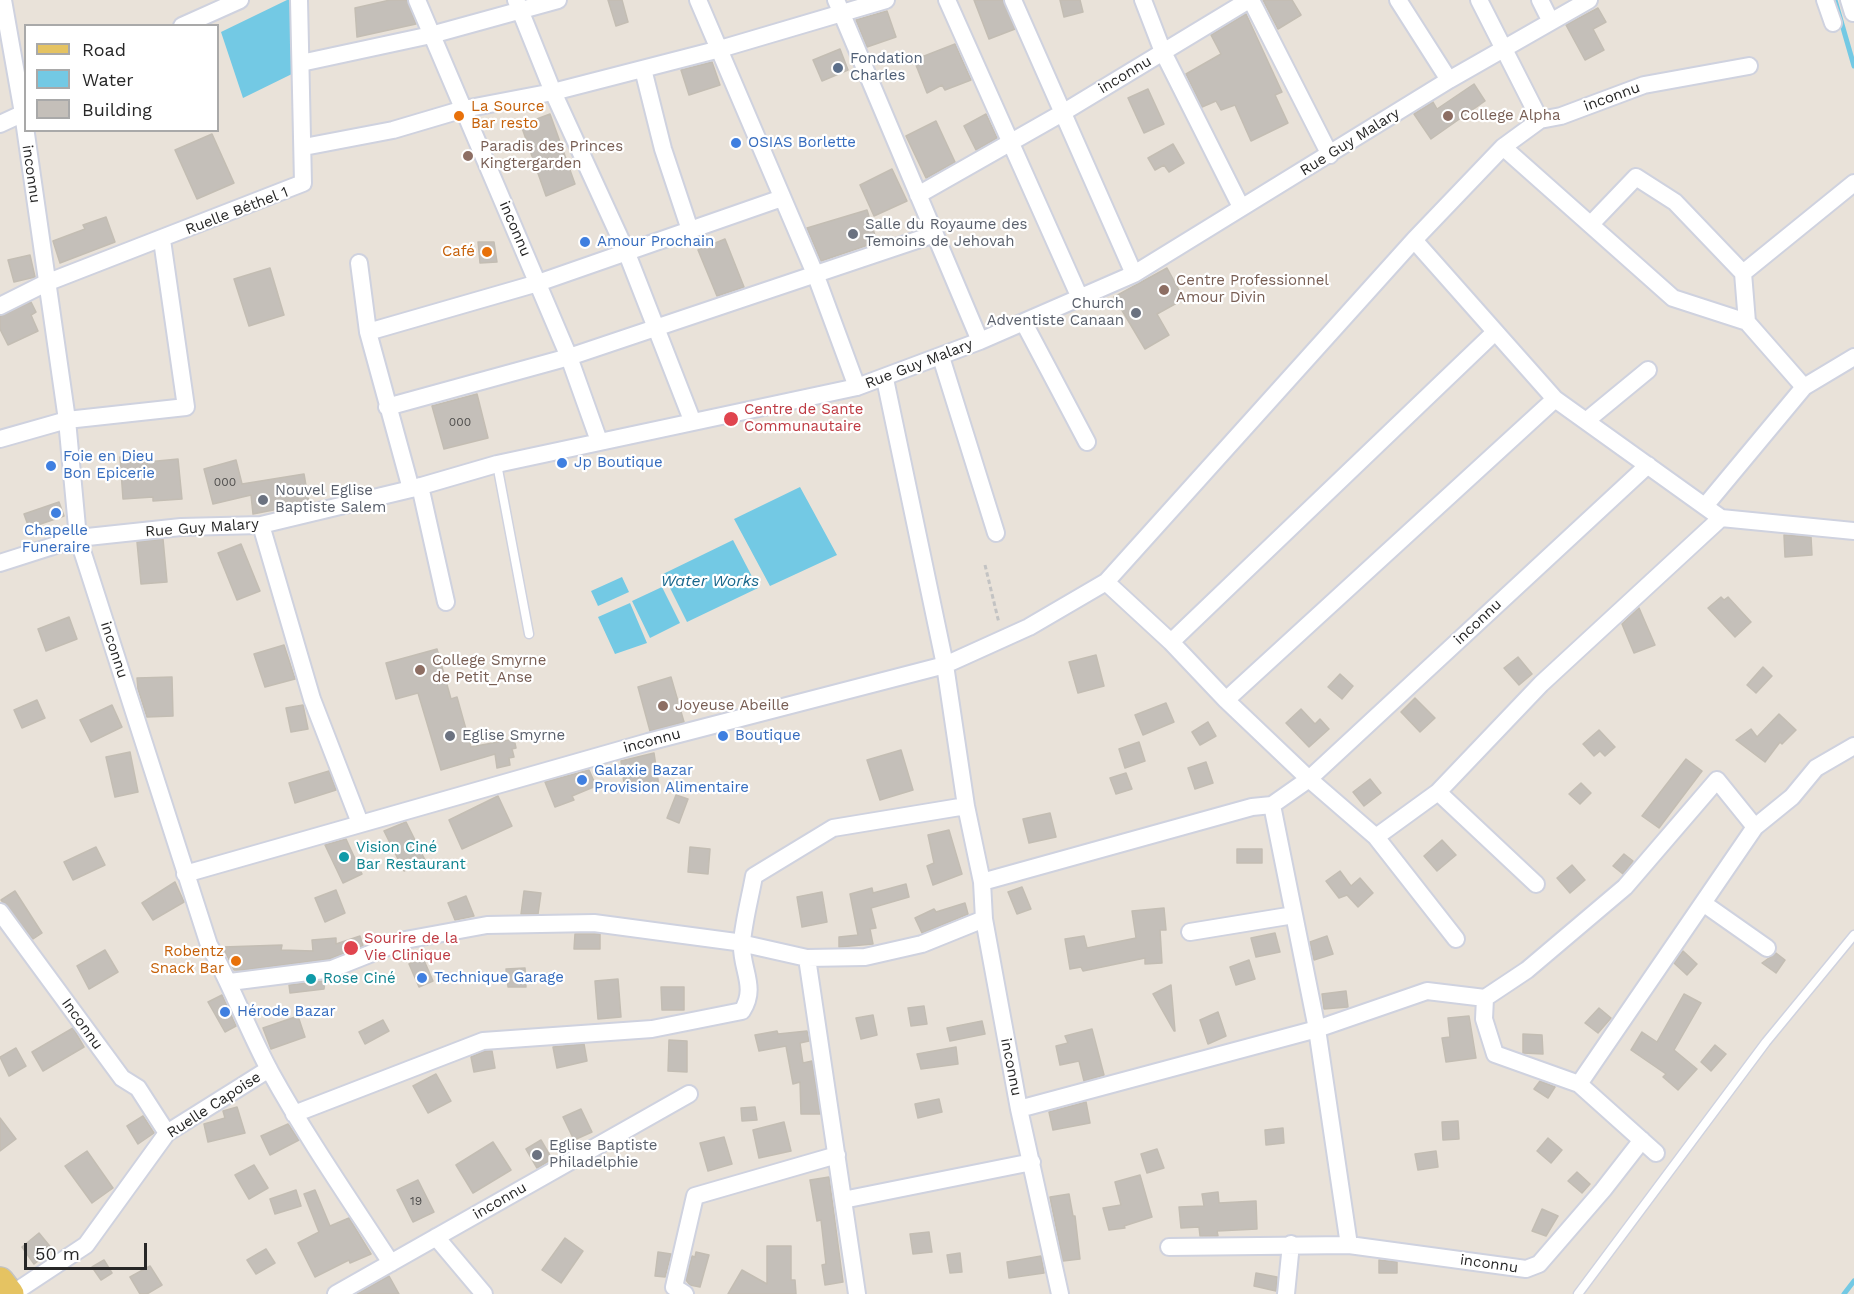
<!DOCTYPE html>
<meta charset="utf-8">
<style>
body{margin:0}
#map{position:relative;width:1854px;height:1294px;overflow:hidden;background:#e9e2d9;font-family:"Work Sans",sans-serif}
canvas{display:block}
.legend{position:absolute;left:24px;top:24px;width:195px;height:108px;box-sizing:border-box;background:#fff;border:2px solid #a9a9a9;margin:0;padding:8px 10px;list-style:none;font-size:18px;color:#272727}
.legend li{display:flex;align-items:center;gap:12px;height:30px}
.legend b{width:30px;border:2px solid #a9a9a9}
.scale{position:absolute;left:24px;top:1243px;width:123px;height:27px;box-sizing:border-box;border:3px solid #272727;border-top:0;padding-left:8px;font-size:18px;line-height:21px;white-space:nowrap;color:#272727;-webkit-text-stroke:4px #fff;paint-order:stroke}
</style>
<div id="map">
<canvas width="1854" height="1294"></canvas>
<ul class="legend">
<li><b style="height:8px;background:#e5c362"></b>Road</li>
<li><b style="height:16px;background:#73c9e4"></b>Water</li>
<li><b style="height:16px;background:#c4bfb9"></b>Building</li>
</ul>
<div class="scale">50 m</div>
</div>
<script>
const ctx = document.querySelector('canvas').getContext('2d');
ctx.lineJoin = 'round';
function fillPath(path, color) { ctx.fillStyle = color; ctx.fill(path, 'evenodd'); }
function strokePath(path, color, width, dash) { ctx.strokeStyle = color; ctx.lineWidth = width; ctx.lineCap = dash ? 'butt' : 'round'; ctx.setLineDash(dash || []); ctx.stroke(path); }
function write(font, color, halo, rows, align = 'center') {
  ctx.font = font + ' "Work Sans",sans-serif'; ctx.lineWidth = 4.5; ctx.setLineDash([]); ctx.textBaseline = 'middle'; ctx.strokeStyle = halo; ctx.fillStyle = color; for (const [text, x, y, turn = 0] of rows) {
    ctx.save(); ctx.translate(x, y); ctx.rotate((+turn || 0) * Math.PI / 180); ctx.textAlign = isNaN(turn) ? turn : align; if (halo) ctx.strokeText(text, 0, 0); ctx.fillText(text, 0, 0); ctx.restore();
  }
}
const water = new Path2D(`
 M287 0H290L296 72 243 98 221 32Z
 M800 487 837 555 770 586 734 519Z
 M733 540 758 588 687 622 663 574Z
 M622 577 629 592 598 606 591 591Z
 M662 587 680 623 650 638 632 601Z
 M630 603 647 643 615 654 598 617Z`);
const stream = new Path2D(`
 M1835 0 1854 66
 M1844 1294 1854 1281`);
const building = new Path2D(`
 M390 0H407L416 24 357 37 355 8Z
 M608 0H622L628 22 616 26Z
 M974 0H1003L1015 29 989 39Z
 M1060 0H1080L1083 12 1064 17Z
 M1263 0H1292L1301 15 1278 29Z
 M1598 8 1606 22 1593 29 1604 50 1585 60 1566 25Z
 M887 11 896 37 867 47 856 20Z
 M1246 14 1282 92 1275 95 1288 123 1251 141 1235 105 1221 110 1216 101 1202 107 1186 74 1221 54 1211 35Z
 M955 44 971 80 945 90 942 85 927 93 914 60Z
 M840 49 848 70 822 81 813 60Z
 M712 62 720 85 689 95 681 70Z
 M1474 84 1485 101 1431 139 1414 114 1433 102 1437 109Z
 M1148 89 1164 124 1144 133 1128 98Z
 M550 114 575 184 546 196 521 125Z
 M986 114 997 138 976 150 964 126Z
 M936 121 955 162 926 178 906 136Z
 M212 134 234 183 197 199 175 150Z
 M1173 144 1184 163 1169 172 1164 165 1155 170 1148 158Z
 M892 169 907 201 874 216 860 185Z
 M867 210 877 242 821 261 807 228Z
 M106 217 115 242 60 263 53 241 85 229 83 225Z
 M725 239 744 287 717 296 698 250Z
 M478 242H494L497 262 480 263Z
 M30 255 35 277 14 282 8 260Z
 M270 268 284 315 249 326 234 279Z
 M1167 268 1184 299 1157 314 1169 335 1145 349 1114 297Z
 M31 302 36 312 31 315 38 331 8 345 0 329V316Z
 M477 394 488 438 444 449 432 406Z
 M146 455 147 462 178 459 182 499 153 501V497L123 499 120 457Z
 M236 460 242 484 304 474 309 503 253 514 251 495 213 504 204 469Z
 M59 502 64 516 29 528 24 514Z
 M1784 535 1811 537 1812 555 1785 557Z
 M163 539 167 582 141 584 137 542Z
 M241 544 260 591 237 600 218 553Z
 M1721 597 1724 600 1728 597 1751 622 1735 637 1708 608Z
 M1639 608 1655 645 1634 653 1622 624Z
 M69 617 77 639 46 651 38 629Z
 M284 645 295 679 265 687 254 654Z
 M437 649 451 699 457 697 471 747 514 739 516 748 512 749 514 757 509 758 510 765 497 768 495 754 441 770 418 693 396 699 386 663Z
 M1096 655 1104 686 1078 693 1069 662Z
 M1518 657 1532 674 1519 685 1504 668Z
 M1763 667 1772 676 1756 693 1747 685Z
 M1340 674 1353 686 1342 699 1328 687Z
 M172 677 173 716 147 717 138 689 137 678Z
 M671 677 684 722 650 731 638 687Z
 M1415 698 1435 718 1420 732 1401 712Z
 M37 700 45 718 22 728 14 710Z
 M1166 703 1174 722 1143 735 1135 715Z
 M112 705 122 727 91 742 80 720Z
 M303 705 308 729 291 732 286 708Z
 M1301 709 1315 724 1320 719 1329 729 1309 747 1286 723Z
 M1779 714 1796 730 1782 744 1780 742 1765 762 1736 740 1751 729 1757 737Z
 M1208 722 1216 736 1200 745 1192 732Z
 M1599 730 1615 747 1605 756 1600 751 1594 756 1583 744Z
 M1139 742 1145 761 1125 768 1119 749Z
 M901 750 913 790 880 800 867 760Z
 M130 752 138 792 115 797 106 757Z
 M654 753 659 786 625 791 621 761Z
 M1686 759 1702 771 1659 828 1642 816Z
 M1206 762 1213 783 1195 789 1188 768Z
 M589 770 596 786 572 796 574 800 555 807 545 782Z
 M329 771 336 790 295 803 289 783Z
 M1126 773 1132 789 1116 794 1110 778Z
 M1370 779 1381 793 1364 806 1353 792Z
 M1581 783 1591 793 1580 804 1569 794Z
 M676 795 688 799 679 823 667 818Z
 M498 796 512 826 462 849 449 820Z
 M1050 813 1056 837 1029 843 1023 819Z
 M406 822 425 860 404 871 384 831Z
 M949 830 962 874 933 885 927 866 934 863 928 835Z
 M346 839 362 874 343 883 325 845Z
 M1442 840 1456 855 1437 871 1424 856Z
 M96 847 105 865 73 880 64 862Z
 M690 847 710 849 708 874 688 872Z
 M1237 849H1262V863H1237Z
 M1624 854 1633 861 1623 874 1613 866Z
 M1572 865 1585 880 1570 893 1557 878Z
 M1340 871 1351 886 1360 878 1373 893 1358 907 1347 895 1339 898 1326 881Z
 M175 882 184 902 153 920 142 903Z
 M906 884 909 897 871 908 876 928 870 929 873 944 839 947V937L858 935 850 894 872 888 873 893Z
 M1022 887 1031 909 1017 914 1008 892Z
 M336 890 345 913 325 922 315 898Z
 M15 891 42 933 33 939 1 900Z
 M524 891 541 893 538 914H521Z
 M822 892 827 922 802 927 797 897Z
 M466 896 474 916 455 920 448 903Z
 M965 903 968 914 922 933 915 918 934 909 936 912Z
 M1164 908 1166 930H1160L1162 963 1145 964V958L1083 971 1081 967 1070 969 1065 939 1084 936 1087 948 1136 938 1132 911Z
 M1275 933 1280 952 1256 957 1251 938Z
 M575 934H600V949H574Z
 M360 936 363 946 329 959 243 970H234L223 947 282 945 281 950 313 951 312 940 336 938V944Z
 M1327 936 1333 954 1314 960 1310 942Z
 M105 950 118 972 89 989 77 966Z
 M1683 951 1697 964 1687 975 1674 963Z
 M1776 953 1785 960 1776 973 1762 963Z
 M423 958 433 981 419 987 409 964Z
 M1249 960 1255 979 1236 985 1230 967Z
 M525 968 526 987H508L506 969Z
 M618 979 621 1017 598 1019 595 981Z
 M325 981 324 989 290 993 289 985Z
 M1171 985 1175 1031H1174L1153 994Z
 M661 987H684V1010H662Z
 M1346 991 1348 1007 1324 1009 1322 994Z
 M1684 994 1701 1003 1674 1050 1697 1069 1678 1090 1663 1077 1666 1074 1631 1050 1642 1032 1657 1042Z
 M222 995 236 1026 225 1032 208 1002Z
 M924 1006 927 1024 911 1026 908 1008Z
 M1599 1008 1611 1018 1598 1033 1585 1023Z
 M1218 1012 1226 1036 1208 1044 1200 1020Z
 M873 1015 877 1035 861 1039 856 1018Z
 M298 1016 305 1037 271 1049 263 1028Z
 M1469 1016 1476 1058 1446 1062 1442 1038 1450 1037 1448 1018Z
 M383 1020 389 1031 365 1044 359 1032Z
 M982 1021 985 1034 950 1041 947 1028Z
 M73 1028 84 1047 43 1071 32 1052Z
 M1092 1029 1104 1075 1084 1081 1079 1061 1060 1065 1056 1046 1068 1043 1065 1036Z
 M777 1031 778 1034 807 1031 809 1041 800 1043 803 1063 812 1061 820 1114H801L800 1082 793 1084 786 1046 759 1051 755 1035Z
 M1523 1034 1542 1035 1543 1054 1523 1053Z
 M669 1040 687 1041V1072L668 1071Z
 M584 1044 587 1061 557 1068 553 1047Z
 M1715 1045 1726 1054 1711 1071 1701 1062Z
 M956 1047 958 1064 921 1069 917 1054Z
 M16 1048 26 1066 9 1076 0 1057Z
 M485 1051H492L495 1068 474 1072 471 1057Z
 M436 1074 451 1101 428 1113 413 1086Z
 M1540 1081 1555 1087 1548 1098 1534 1089Z
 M939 1099 942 1112 918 1118 915 1104Z
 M1086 1102 1090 1123 1053 1130 1049 1112Z
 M237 1107 245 1133 208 1142 204 1124 225 1118 223 1111Z
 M755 1107 757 1120 742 1121 741 1108Z
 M581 1109 592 1132 574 1140 563 1117Z
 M143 1116 154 1133 138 1144 127 1126Z
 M0 1118 16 1139 0 1151Z
 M1458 1121 1459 1139 1443 1140 1442 1122Z
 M784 1122 791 1151 759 1158 753 1130Z
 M288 1124 299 1140 270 1155 261 1136Z
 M1283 1128 1284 1143 1266 1145 1265 1130Z
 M724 1137 732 1164 708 1171 700 1143Z
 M1548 1138 1562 1150 1551 1163 1537 1151Z
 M541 1140 552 1159 537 1168 526 1149Z
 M493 1142 511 1170 473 1193 456 1165Z
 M1157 1149 1164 1168 1147 1173 1141 1154Z
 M87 1151 113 1188 92 1203 65 1166Z
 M1436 1151 1438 1167 1418 1170 1415 1154Z
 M254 1165 268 1188 249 1199 235 1175Z
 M1577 1172 1590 1184 1582 1193 1568 1181Z
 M1140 1175 1152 1217 1124 1226 1125 1228 1109 1230 1103 1208 1121 1205 1115 1182Z
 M829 1177 843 1282 825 1285 822 1265 826 1264 821 1220 817 1221 810 1180Z
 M418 1180 434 1212 413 1222 397 1190Z
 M296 1190 301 1206 275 1214 270 1199Z
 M315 1190 330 1226 349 1218 371 1254 350 1263 349 1260 315 1277 298 1243 319 1232 304 1194Z
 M1218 1192 1219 1203 1256 1201 1257 1229 1217 1231 1218 1236H1200L1199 1227 1181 1228 1179 1207 1204 1206 1202 1194Z
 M1069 1194 1073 1216H1075L1080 1259 1063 1261 1050 1197Z
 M1542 1209 1558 1216 1546 1236 1532 1231Z
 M929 1232 932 1252 913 1254 910 1234Z
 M39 1233 53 1250 34 1264 22 1247Z
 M565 1238 583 1251 561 1283 542 1270Z
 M767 1246H791V1280H795L796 1294H728L742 1270 767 1284Z
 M266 1249 275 1263 256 1274 247 1260Z
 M658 1252 671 1254 665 1277 655 1276Z
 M696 1252 709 1255 700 1287 690 1285 686 1280 692 1256 695 1257Z
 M960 1253 962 1272 950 1273 947 1255Z
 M1041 1256 1044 1273 1009 1278 1007 1262Z
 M104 1260 112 1273 101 1280 92 1267Z
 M1379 1260 1397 1262V1273H1379Z
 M150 1266 162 1285 147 1294H140L130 1277Z
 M1256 1273 1277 1277 1276 1291 1254 1286Z
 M389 1276 399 1294H357Z`);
const path = new Path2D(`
 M985 565 999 623`);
const service = new Path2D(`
 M497 464 529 634
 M1578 1294 1766 1042 1854 935`);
const minor = new Path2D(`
 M3 0 23 113 67 420 78 538 209 945C232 986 248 1031 271 1073 307 1138 350 1200 391 1263
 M417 0 569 357 599 441
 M516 0 553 92 626 251 692 420
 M698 0 816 276 857 387
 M836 0 980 341
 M947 0 1080 298
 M1013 0 1134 274
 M1143 0 1163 52 1241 207
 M1251 0 1330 155
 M1398 0 1449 80
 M1479 0 1540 120
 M1540 0 1550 20
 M1825 0 1833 23
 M1849 0 1853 13
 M182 26 240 0
 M301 63 431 35 558 0
 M643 69 663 149 690 230
 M0 124 26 112
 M304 147 393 130 464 109 553 92 720 49 886 0
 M1503 147 1673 298 1747 322 1804 387
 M918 195 1064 112 1249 0
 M1591 224 1636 177 1675 202 1743 273 1747 322
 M1414 240 1555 399 1721 518 1854 531
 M359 263 368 332 411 489
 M1743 273 1854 183
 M0 306 46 283 303 183 299 0
 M1024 323 1087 442
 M368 332 538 283 782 198
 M941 357 996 533
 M885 379 945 665 966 806 982 882 984 919 1019 1109 1060 1294
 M387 407 569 357 935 234
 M1586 421 1648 370
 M0 439 67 420 186 407 162 240
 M420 486 446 602
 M1705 506 1804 387 1854 357
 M261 525 312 699 360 823
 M0 563 78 538 181 527 261 525 411 489 497 464 857 387 980 341 1134 274 1449 80 1589 0
 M1106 582 1171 642 1226 700 1309 779 1376 837 1456 939
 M1171 642 1495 332
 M1226 700 1555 399
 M1438 792 1536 884
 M1272 805 1317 1029 1349 1245
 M1376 837 1438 792 1541 684 1721 518
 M185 874 648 742 945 665 1029 627 1106 582 1414 240 1503 147 1540 120 1561 116 1644 85 1749 66
 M982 882 1252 807 1272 805 1309 779 1648 465
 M1703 903 1767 948
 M0 912 122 1078 138 1088 167 1133
 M1190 932 1294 915
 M807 958 857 1294
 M230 982 332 969 405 940 487 925 594 923 736 942 807 958 865 957 922 944 984 919
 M1485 998 1484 1019 1495 1054 1579 1084 1755 827 1792 797 1816 768 1854 746
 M1579 1084 1656 1153
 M1019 1109 1317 1029 1427 991 1485 998 1527 970 1625 887 1717 780 1755 827
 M294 1114 483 1041 652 1029 742 1011C758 987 740 968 742 942 744 920 750 898 754 876L833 828 966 806
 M843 1200 1032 1162
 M436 1237 484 1294
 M1169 1247 1349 1245 1526 1269 1539 1264 1603 1190 1642 1140
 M12 1294 86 1245 167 1133 269 1069
 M336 1294 689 1094
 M685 1294 674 1287 695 1196 837 1155
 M1286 1294 1291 1244`);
const primary = new Path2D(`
 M0 1281 10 1294`);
const markers = [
 [838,68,6,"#5c6f8a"],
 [459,116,6,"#e8710a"],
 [1448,116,6,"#8d6e63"],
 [736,143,6,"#3f7fe0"],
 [468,156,6,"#8d6e63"],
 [853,234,6,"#6b7280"],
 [585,242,6,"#3f7fe0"],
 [487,252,6,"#e8710a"],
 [1164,290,6,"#8d6e63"],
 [1136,313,6,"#6b7280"],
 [731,419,8,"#e0444e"],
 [562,463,6,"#3f7fe0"],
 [51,466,6,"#3f7fe0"],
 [263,500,6,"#6b7280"],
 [56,513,6,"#3f7fe0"],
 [420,670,6,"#8d6e63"],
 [663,706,6,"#8d6e63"],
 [450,736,6,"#6b7280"],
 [723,736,6,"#3f7fe0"],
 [582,780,6,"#3f7fe0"],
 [344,857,6,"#0f9aa8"],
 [351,948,8,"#e0444e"],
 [236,961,6,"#e8710a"],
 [422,978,6,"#3f7fe0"],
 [311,979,6,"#0f9aa8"],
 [225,1012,6,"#3f7fe0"],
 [537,1155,6,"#6b7280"]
];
const numberNames = [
 ["000",460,422],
 ["000",225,482],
 ["19",416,1201]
];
const serviceNames = [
 ["Fondation",850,59],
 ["Charles",850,76]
];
const streetNames = [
 ["inconnu",1125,75,-31],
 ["inconnu",1612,97,-20],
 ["Rue Guy Malary",1350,142,-32],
 ["inconnu",31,174,82],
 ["Ruelle Béthel 1",237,211,-21],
 ["inconnu",515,229,67],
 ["Rue Guy Malary",919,364,-21],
 ["Rue Guy Malary",202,528,-4],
 ["inconnu",1478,622,-43],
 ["inconnu",114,650,72],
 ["inconnu",652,741,-15],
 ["Inconnu",82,1024,54],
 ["inconnu",1011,1067,79],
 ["Ruelle Capoise",214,1105,-33],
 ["inconnu",500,1201,-30],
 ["inconnu",1489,1264,8]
];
const foodNames = [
 ["La Source",471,107,"left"],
 ["Bar resto",471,124,"left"],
 ["Café",475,252],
 ["Robentz",224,952],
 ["Snack Bar",224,969]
];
const educationNames = [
 ["College Alpha",1460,116],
 ["Paradis des Princes",480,147],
 ["Kingtergarden",480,164],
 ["Centre Professionnel",1176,281],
 ["Amour Divin",1176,298],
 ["College Smyrne",432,661],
 ["de Petit_Anse",432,678],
 ["Joyeuse Abeille",675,706]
];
const shopNames = [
 ["OSIAS Borlette",748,143],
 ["Amour Prochain",597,242],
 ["Foie en Dieu",63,457],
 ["Bon Epicerie",63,474],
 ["Jp Boutique",574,463],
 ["Chapelle",56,531,"center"],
 ["Funeraire",56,548,"center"],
 ["Boutique",735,736],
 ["Galaxie Bazar",594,771],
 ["Provision Alimentaire",594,788],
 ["Technique Garage",434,978],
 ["Hérode Bazar",237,1012]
];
const worshipNames = [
 ["Salle du Royaume des",865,225],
 ["Temoins de Jehovah",865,242],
 ["Church",1124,304,"right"],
 ["Adventiste Canaan",1124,321,"right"],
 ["Nouvel Eglise",275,491],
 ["Baptiste Salem",275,508],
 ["Eglise Smyrne",462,736],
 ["Eglise Baptiste",549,1146],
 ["Philadelphie",549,1163]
];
const healthNames = [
 ["Centre de Sante",744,410],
 ["Communautaire",744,427],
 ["Sourire de la",364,939],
 ["Vie Clinique",364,956]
];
const cultureNames = [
 ["Vision Ciné",356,848],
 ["Bar Restaurant",356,865],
 ["Rose Ciné",323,979]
];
const waterNames = [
 ["Water Works",710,581]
];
fillPath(water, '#73c9e4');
strokePath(stream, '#73c9e4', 5);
fillPath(building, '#c4bfb9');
strokePath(building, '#c3bdb3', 1.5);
strokePath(service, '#cfd2df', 11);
strokePath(minor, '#cfd2df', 20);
strokePath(primary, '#c3c3c3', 30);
strokePath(path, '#c3c3c3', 3, [4.5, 3]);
strokePath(service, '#fff', 8);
strokePath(minor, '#fff', 16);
strokePath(primary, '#e5c362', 27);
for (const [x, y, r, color] of markers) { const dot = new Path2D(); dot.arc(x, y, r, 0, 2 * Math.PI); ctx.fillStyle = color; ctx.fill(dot); strokePath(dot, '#fff', 2); }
write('12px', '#4e4d4c', null, numberNames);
write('15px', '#4e5e75', '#fff', serviceNames, 'left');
write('15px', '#272727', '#fff', streetNames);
write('15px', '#c56008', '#fff', foodNames, 'right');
write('15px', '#785e54', '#fff', educationNames, 'left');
write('15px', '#366cbe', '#fff', shopNames, 'left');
write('15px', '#5b616d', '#fff', worshipNames, 'left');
write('15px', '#be3a42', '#fff', healthNames, 'left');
write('15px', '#0d838f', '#fff', cultureNames, 'left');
write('italic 16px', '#17668b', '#fff', waterNames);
</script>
